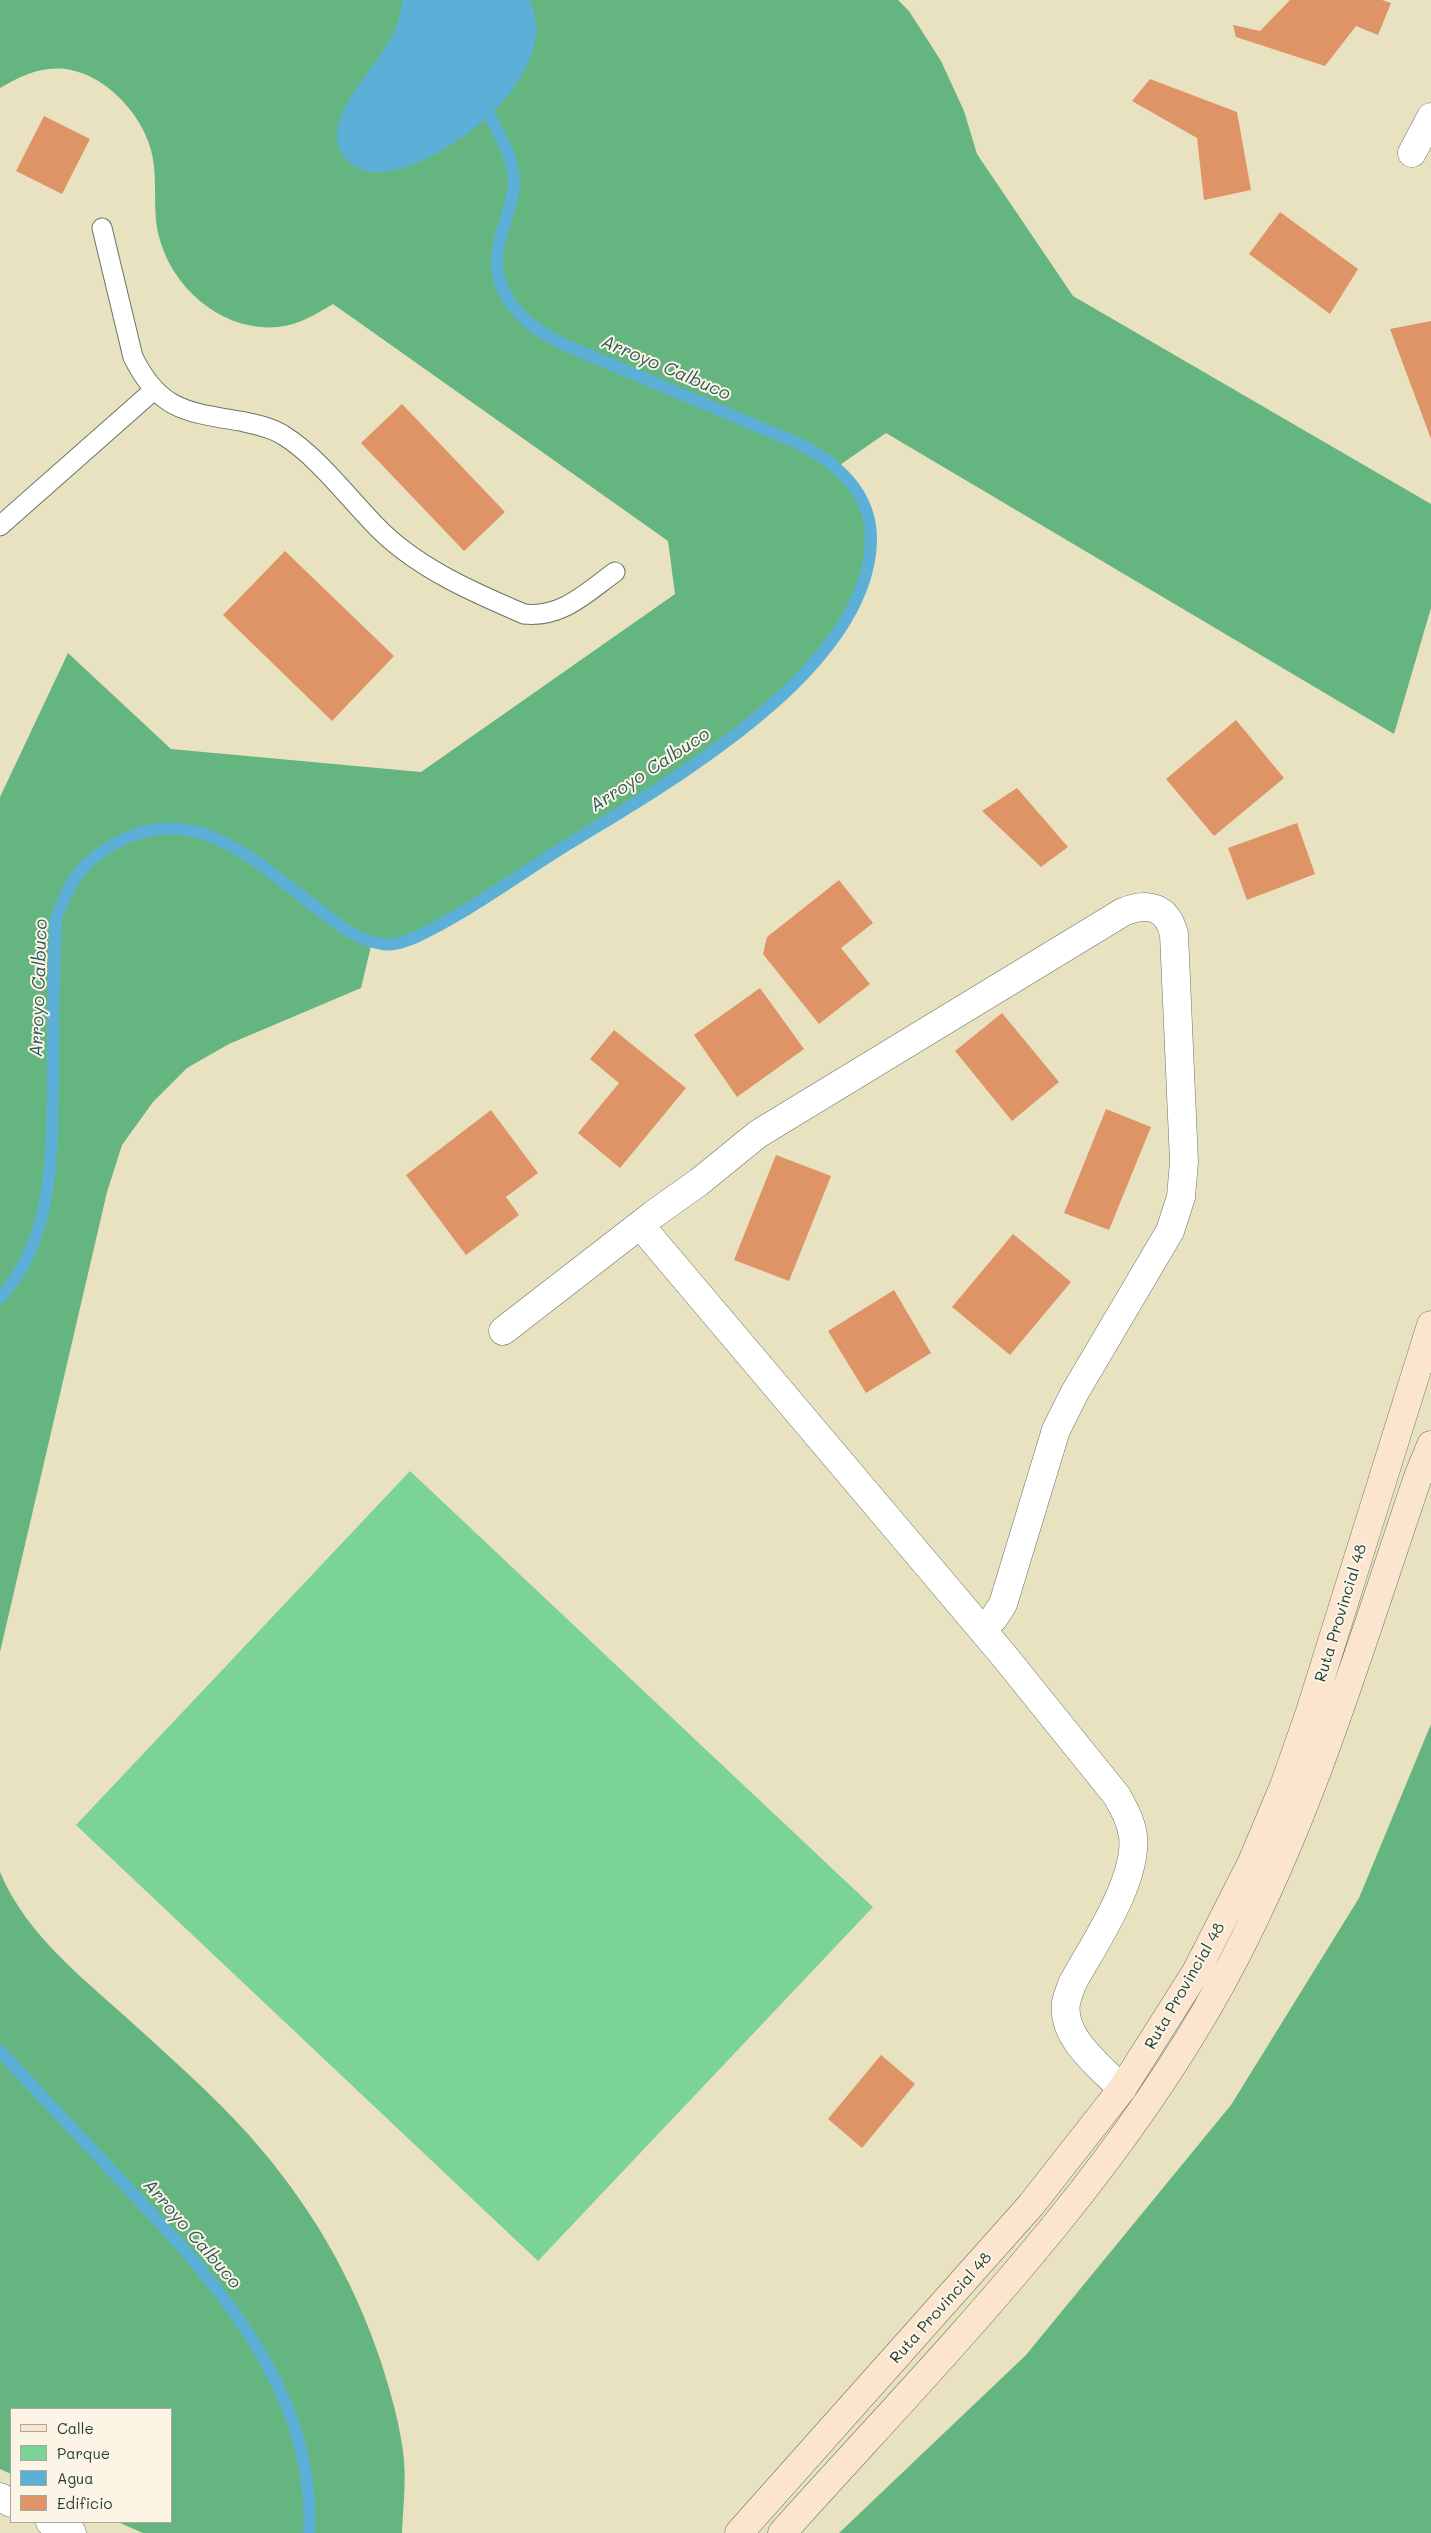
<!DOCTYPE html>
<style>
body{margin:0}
#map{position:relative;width:1431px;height:2533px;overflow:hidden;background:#e9e2c0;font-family:Mali,sans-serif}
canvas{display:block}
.legend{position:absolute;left:10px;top:2408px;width:162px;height:115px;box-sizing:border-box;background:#fcf5e5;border:1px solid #a4ab9e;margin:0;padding:6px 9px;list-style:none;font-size:15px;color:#1f3d34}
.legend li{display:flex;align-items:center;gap:10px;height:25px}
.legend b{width:25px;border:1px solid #a4ab9e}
</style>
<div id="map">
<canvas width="1431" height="2533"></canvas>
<ul class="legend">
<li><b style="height:6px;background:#fbe5cf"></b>Calle</li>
<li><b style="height:14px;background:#7cd398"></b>Parque</li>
<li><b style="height:14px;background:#5cb0d8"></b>Agua</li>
<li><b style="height:14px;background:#de9467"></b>Edificio</li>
</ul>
</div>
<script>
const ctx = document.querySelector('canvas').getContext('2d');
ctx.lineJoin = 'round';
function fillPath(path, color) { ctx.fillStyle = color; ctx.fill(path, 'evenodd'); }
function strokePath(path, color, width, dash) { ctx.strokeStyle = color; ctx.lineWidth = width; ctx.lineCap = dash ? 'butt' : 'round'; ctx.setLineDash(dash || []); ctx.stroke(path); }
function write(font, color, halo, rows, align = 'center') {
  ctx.font = font + ' Mali,sans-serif'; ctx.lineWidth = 4; ctx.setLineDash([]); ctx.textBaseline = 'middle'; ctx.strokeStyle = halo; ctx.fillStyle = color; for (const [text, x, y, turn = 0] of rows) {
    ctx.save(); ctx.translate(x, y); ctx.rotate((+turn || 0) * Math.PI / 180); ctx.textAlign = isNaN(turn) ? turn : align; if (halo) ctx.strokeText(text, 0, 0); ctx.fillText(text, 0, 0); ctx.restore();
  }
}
const green = new Path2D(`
 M410 1471 873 1907 538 2261 76 1825Z`);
const forest = new Path2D(`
 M0 0H898L909 11 941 61 964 111 977 154 1073 296 1431 504V608L1394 734 886 433 837 467C848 478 858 490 864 504 874 525 872 548 867 570 838 684 685 771 591 830 538 863 484 897 431 930 411 940 394 946 372 942L361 988 229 1044 187 1068 153 1102 122 1145 107 1192 0 1652V797L68 653 171 749 421 772 675 594 668 541 333 304C316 314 299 325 278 327 224 332 174 290 160 240 151 211 159 179 151 150 140 108 94 63 49 69 30 71 16 79 0 88Z
 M1431 1724V2533H839L1026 2355 1231 2105 1359 1898Z
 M0 1872C27 1937 87 1981 138 2028 175 2062 214 2096 248 2134 308 2201 353 2277 381 2362 391 2393 401 2428 404 2460 406 2484 403 2509 402 2533H143L118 2522H171V2409H11V2474L0 2469Z`);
const water = new Path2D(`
 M403 0H530C534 12 538 24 536 37 532 61 519 83 503 101 477 132 384 201 346 159 314 124 378 67 392 36 398 25 400 13 403 0Z`);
const stream = new Path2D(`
 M0 1298C55 1238 52 1150 53 1074 53 1023 53 971 56 919 71 878 82 860 122 840 201 801 264 869 323 913 341 927 359 941 383 944 394 946 406 941 416 937 467 913 514 878 562 848 662 786 867 674 871 541 872 492 835 461 795 442L565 345C529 328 495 300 497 257 498 231 514 208 514 182 513 152 494 126 481 101
 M0 2051C42 2096 84 2141 126 2186 216 2282 317 2392 309 2533`);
const building = new Path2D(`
 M1290 0H1382L1391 3 1378 35 1356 26 1325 66 1236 37 1233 25 1260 31Z
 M1150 79 1237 112 1251 190 1204 200 1197 138 1132 101Z
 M44 116 90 139 62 194 16 171Z
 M1280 212 1358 269 1330 314 1249 254Z
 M1431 321V439L1390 329Z
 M402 404 505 512 464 551 361 443Z
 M285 551 394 656 332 721 223 615Z
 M1236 720 1284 778 1214 836 1166 779Z
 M1017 788 1068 847 1041 867 982 811Z
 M1297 823 1315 874 1247 900 1228 848Z
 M839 880 873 923 841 948 870 984 819 1024 763 954 767 937Z
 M760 988 804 1049 737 1097 694 1035Z
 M1002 1013 1059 1082 1012 1121 955 1051Z
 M614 1030 686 1088 620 1168 578 1133 619 1083 590 1059Z
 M1106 1109 1151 1127 1109 1230 1064 1213Z
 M491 1110 538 1173 506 1197 519 1215 466 1255 406 1175Z
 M776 1155 831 1176 789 1281 734 1260Z
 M1013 1234 1071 1282 1010 1355 952 1307Z
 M894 1290 931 1353 866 1393 828 1331Z
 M881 2055 915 2084 862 2148 828 2119Z`);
const lane = new Path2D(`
 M102 228 133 357C159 410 186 412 240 421 254 424 271 427 283 435 319 457 352 503 383 533 422 570 475 593 524 614 562 618 586 593 615 572
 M0 526 154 390`);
const street = new Path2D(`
 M1412 153 1431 117
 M640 1225 1005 1657 1117 1796C1124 1809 1131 1821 1133 1836 1138 1881 1093 1945 1072 1984 1070 1990 1067 1997 1066 2003 1061 2038 1100 2066 1122 2089
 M503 1331 654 1214 699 1182 758 1134 1123 912C1148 902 1167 906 1174 934L1184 1162 1181 1197 1170 1231 1075 1392 1056 1430 1003 1604 994 1618 982 1629
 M0 2497 11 2503
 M50 2522 72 2533`);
const secondary = new Path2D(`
 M739 2533 1031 2205 1122 2089 1196 1972 1252 1862 1284 1786 1309 1715 1431 1325
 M782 2533C938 2359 1108 2190 1221 1984 1309 1824 1360 1646 1419 1474L1431 1445`);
const streetNames = [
 ["Ruta Provincial 48",1341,1613,-73],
 ["Ruta Provincial 48",1185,1986,-60],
 ["Ruta Provincial 48",941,2308,-48]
];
const waterNames = [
 ["Arroyo Calbuco",666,368,23],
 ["Arroyo Calbuco",650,770,-33],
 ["Arroyo Calbuco",39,988,-88],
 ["Arroyo Calbuco",192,2234,49]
];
fillPath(green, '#7cd398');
fillPath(forest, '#65b580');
fillPath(water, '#5cb0d8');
strokePath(stream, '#5cb0d8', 12);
fillPath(building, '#de9467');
strokePath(lane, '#667765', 21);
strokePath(street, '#667765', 29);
strokePath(secondary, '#667765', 29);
strokePath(lane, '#fff', 19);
strokePath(street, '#fff', 28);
strokePath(secondary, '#fbe5cf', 28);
write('16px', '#1f3d34', '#fcf5e5', streetNames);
write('italic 18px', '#2e5a5d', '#fcf5e5', waterNames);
</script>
